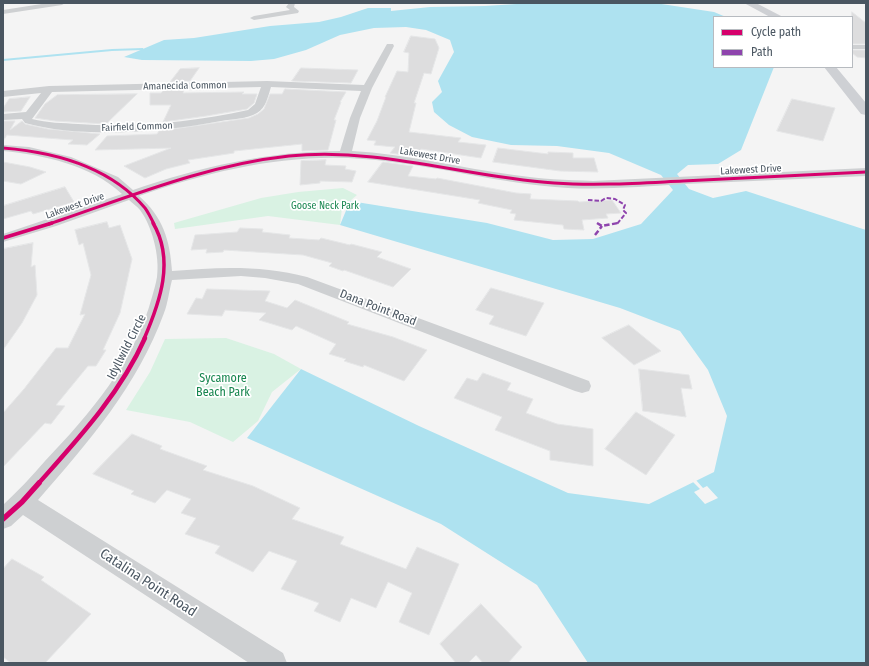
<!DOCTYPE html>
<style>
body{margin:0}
#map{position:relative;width:869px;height:666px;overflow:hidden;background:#f4f4f4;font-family:"Fira Sans Condensed",sans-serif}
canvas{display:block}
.frame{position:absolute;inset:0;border:4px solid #4a5661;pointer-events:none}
.legend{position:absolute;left:713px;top:16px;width:140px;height:52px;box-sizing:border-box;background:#fff;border:1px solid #b7bbc0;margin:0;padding:5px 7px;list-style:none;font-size:12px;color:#4a5661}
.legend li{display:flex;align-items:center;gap:8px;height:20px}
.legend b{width:20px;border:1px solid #b7bbc0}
</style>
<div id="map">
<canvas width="869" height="666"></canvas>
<div class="frame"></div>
<ul class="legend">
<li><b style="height:5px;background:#d6006c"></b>Cycle path</li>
<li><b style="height:5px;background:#8e44ad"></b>Path</li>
</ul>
</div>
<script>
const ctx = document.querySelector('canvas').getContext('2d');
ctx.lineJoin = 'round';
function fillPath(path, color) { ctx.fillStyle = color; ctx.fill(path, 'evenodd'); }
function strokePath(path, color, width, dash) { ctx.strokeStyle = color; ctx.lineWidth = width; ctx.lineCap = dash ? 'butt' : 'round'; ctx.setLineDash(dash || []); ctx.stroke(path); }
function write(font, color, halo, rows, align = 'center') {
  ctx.font = font + ' "Fira Sans Condensed",sans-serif'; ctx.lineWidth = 3.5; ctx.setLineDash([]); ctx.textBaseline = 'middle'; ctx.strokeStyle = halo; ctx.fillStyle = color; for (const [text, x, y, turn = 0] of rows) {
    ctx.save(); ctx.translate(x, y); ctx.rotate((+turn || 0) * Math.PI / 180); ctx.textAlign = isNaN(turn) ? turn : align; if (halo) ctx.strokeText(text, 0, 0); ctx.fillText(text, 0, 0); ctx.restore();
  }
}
const green = new Path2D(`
 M343 188 357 195 342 208 340 225 268 216 175 229 174 223 261 198 298 192Z
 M226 338 274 354 301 369 272 392 258 421 233 442 190 422 126 410 150 372 165 339Z`);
const water = new Path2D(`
 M532 3H655L714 12 726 17H714V67H774L741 150 718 164 688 165 677 174 689 189 713 198 746 191 866 230V663H588L537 585 441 524 247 438 301 369 419 426 568 493 649 504 714 472 727 416 708 370 680 331 620 308 340 225 350 201 487 223 553 240 593 239 641 224 673 190 661 175 609 153 557 146 511 145 472 137 449 125 434 112 432 102 442 92 438 81 454 52 450 40 426 30 406 27 374 28 340 35 306 50 274 59 251 61 142 60 124 57 164 40 194 38 270 26 319 22 341 17 368 8H391V11L430 7 485 6Z`);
const pier = new Path2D(`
 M695 479 703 488 707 486 718 498 705 504 694 492 700 489 692 481Z`);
const stream = new Path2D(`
 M143 48 144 50 112 51 3 61V59L112 49Z`);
const building = new Path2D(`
 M852 12 866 23V44H852Z
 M411 36 435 39 439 48 431 74 424 73 414 103H416L409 132 461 138 458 142 486 145 481 158 421 149 417 157 390 153 395 147 374 145 376 141 367 140 377 121 386 97H385L397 71 408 72 409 53 404 52Z
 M852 50H866V58L857 57 852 53Z
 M199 68 190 81 170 82 180 69Z
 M301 68 358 70 351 83 292 81Z
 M285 89 346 92 340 102H341L334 120H336L328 150 302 151V144L234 151V153L188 160 190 163 166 169 145 178 124 166 171 148 95 150 107 136 157 134 159 131 249 118 258 114 264 109 270 94H282Z
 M184 90 183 93 244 92 242 94H257L254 103 247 109 206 116 163 122 171 105H150V93H161L163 91Z
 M137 94 106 124 55 121 35 118 45 104 57 95Z
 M30 97 21 111 3 112V108L9 99Z
 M792 99 835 108 823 141 777 131Z
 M3 121H15L10 130 22 121 25 124 48 129 100 134 87 145 68 144 73 140 7 135 3 141Z
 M498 148 548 154V152L573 153V158H594L598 172 560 171 493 162Z
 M326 160 325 165 346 166 345 169 356 171 352 182 320 181V183L300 185 301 161Z
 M3 162 30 167 46 172 21 184 3 181Z
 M383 162 413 166 408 176 436 179 437 178 516 193 531 194 530 199 578 201 579 202 612 200 621 213 606 214 608 218 582 220 584 230 564 229 563 225 514 220 516 214 510 213 512 210 478 203 480 200 368 182Z
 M65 187 74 202 33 214 31 211 3 219V206Z
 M107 222 109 228 120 225 132 259 120 313 103 350H106L96 366H88L56 405 65 406 51 424 45 423 3 467V413L24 389 56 348H68L85 314 80 315 91 275 83 243 79 245 75 230Z
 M240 228 263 229 262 232 290 235 289 238 319 240 321 238 350 245 351 244 382 252 377 257 411 269 393 287 344 270 343 271 329 266 332 263 303 255 224 250 223 252 206 253 207 249 191 250 195 235 237 232Z
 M33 243 31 267 35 265 37 295 22 323 3 350V249Z
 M491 288 544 303 526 336 489 324 494 316 476 310Z
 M207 289 270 291 265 301 287 308 295 300 349 322 347 324 393 337 427 350 404 381 364 365 363 367 344 361 346 359 329 354 336 344 296 326 292 330 259 320 266 313 225 310 222 316 187 314 196 298 202 299Z
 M629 325 661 351 634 365 602 338Z
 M639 369 689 375 692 389 681 388 686 417 643 411Z
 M483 373 511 383 507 390 533 399 526 413 557 424 593 429V466L550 460V451L495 430 502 417 454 398 467 378 477 381Z
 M636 412 675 435 646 475 605 449Z
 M132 434 162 446 160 449 207 466 203 470 253 486 300 508 292 519 344 537 340 544 406 569 417 547 459 564 429 635 399 622 412 593 388 582 376 608 351 598 340 622 314 611 319 603 281 589 297 561 269 551 253 572 215 553 220 546 185 534 196 518 181 513 191 499 167 490 155 503 131 494 134 491 93 474Z
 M12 559 44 577 41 580 91 614 45 663H11L3 657V569Z
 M481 604 522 647 508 663H483L476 655 468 663H456L440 644Z`);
const minor = new Path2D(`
 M48 3H65L62 5 3 14V10Z
 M289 3H295L294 7 299 11 298 13 254 20 250 18 254 16 290 10 286 7Z
 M387 44H393L394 46 372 88 360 118 352 151C406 154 460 168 514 175 540 179 567 180 593 181L866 168V176C806 179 746 181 685 184 646 186 607 190 568 188 499 184 432 164 363 159 287 153 211 171 139 196 163 217 170 240 172 271 218 267 262 265 307 277L589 381 591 386 589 391 582 393 575 391 298 284 265 278 241 276 172 280C169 291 168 303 164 313 138 385 88 443 38 500L283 653 287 663H249L23 515 11 526 3 529V505C18 491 32 476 45 461 90 414 135 361 152 297 154 290 156 283 157 277 160 256 152 226 140 210 137 206 132 203 129 200L56 226 3 242V234L122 194C91 165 44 155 3 151V145L29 147 71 157 118 177 133 190C200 167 269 151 340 151L350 118 361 91 271 87C268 96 266 108 257 113 247 119 232 119 221 121 163 132 83 139 25 123L22 119 3 120V114L26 112 41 93 3 97V91L49 86 267 81 364 85ZM261 87 255 104 248 110C192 122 135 128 78 124 63 123 47 123 32 119L52 92Z
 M852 45H866V49H852Z`);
const secondary = new Path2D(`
 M744 3H756L783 17H770Z
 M824 67H836L866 103V115L861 114Z`);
const quietFar1 = new Path2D(`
 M588 200 601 201 606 198 615 199 625 205 623 210 626 213 617 224`);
const quiet = new Path2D(`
 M597 223 602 226 618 223
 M595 235 602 226`);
const cyclewayFar3 = new Path2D(`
 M3 148C54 152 110 167 145 208 148 212 151 218 154 224
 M49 224C129 197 206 165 289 156 383 147 463 177 554 183 597 186 640 183 683 181 744 178 805 175 866 172`);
const cyclewayFar2 = new Path2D(`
 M3 238 52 223
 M144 339C160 302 175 260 153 223`);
const cyclewayFar1 = new Path2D(`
 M38 484C78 439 120 394 145 338`);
const cycleway = new Path2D(`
 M3 519 22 502 39 483`);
const farStreetnames = [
 ["Amanecida Common",185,86,-1],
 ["Fairfield Common",137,127,-2],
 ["Lakewest Drive",430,156,10],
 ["Lakewest Drive",751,170,-3],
 ["Lakewest Drive",75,206,-19]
];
const farParknames = [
 ["Goose Neck Park",325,206]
];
const streetNames = [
 ["Dana Point Road",378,308,21],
 ["Idyllwild Circle",127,347,-63]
];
const parkNames = [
 ["Sycamore",223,379],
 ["Beach Park",223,393]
];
const nearStreetnames = [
 ["Catalina Point Road",148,583,33]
];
fillPath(green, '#d9f2e3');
fillPath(water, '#aee2f0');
fillPath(pier, '#f4f4f4');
fillPath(stream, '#aee2f0');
fillPath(building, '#ddddde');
strokePath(building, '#e5e6e7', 1);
fillPath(minor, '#ced0d2');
fillPath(secondary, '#ced0d4');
strokePath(quietFar1, '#8e44ad', 2, [4.5, 2]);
strokePath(quiet, '#8e44ad', 2.5, [5.5, 2.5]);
strokePath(cyclewayFar3, '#d6006c', 3);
strokePath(cyclewayFar2, '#d6006c', 3.5);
strokePath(cyclewayFar1, '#d6006c', 4.5);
strokePath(cycleway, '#d6006c', 5.5);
write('10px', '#4a5661', '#fff', farStreetnames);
write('10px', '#17864f', '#fff', farParknames);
write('12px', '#4a5661', '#fff', streetNames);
write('12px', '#17864f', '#fff', parkNames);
write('14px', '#4a5661', '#fff', nearStreetnames);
</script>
